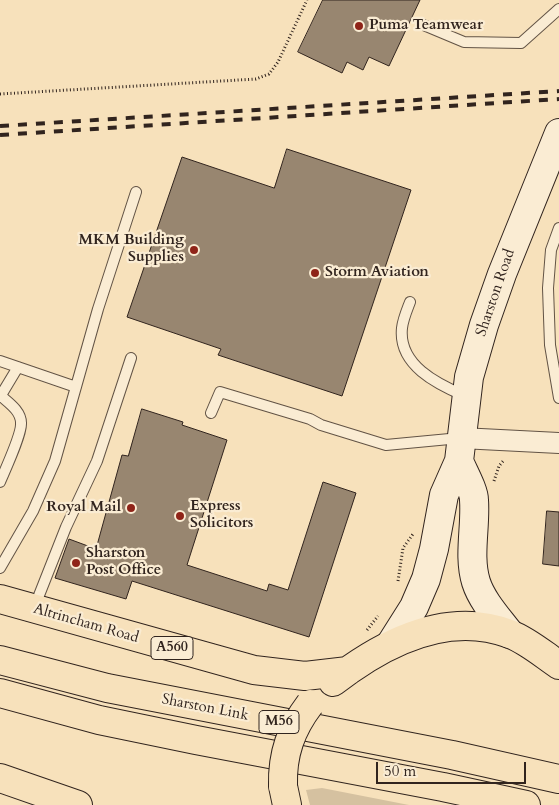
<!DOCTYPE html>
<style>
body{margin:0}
#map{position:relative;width:559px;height:805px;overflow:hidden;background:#f7e1bb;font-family:Cardo,serif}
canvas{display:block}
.scale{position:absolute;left:376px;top:762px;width:150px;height:22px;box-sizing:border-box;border:2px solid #31241e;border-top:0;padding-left:6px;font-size:15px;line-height:18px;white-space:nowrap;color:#31241e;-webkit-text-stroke:4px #faecd3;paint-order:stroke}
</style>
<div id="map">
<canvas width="559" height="805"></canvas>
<div class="scale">50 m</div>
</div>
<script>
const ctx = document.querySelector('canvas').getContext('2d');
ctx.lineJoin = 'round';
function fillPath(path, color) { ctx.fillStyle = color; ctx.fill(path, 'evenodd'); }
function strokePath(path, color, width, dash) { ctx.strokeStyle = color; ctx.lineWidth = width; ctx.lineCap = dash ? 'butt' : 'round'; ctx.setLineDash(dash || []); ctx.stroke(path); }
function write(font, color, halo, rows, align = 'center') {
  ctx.font = font + ' Cardo,serif'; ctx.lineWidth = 4.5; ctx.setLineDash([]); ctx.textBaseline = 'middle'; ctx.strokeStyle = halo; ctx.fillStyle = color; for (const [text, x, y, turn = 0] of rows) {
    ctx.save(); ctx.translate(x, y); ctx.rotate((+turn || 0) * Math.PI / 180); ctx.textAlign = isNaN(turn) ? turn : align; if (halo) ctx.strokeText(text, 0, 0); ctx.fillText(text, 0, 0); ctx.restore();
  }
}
const green = new Path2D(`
 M322 788 409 805H310L306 790Z`);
const building = new Path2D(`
 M323 0H420L389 66 369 57 363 70 347 62 342 73 298 52Z
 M287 149 411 190 342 396 218 355 221 349 127 317 182 157 274 188Z
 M142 409 183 422 182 425 227 440 187 565 267 591 269 584 288 590 323 482 356 493 309 637 132 581 126 599 55 578 69 539 96 549 122 455 128 456Z
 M547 511 559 512V566L543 564Z`);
const path = new Path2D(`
 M0 94 256 79 269 74 278 62 307 0
 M494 481 499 466 504 460
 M398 581 403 548 413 534
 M367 630 378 616`);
const service = new Path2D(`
 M421 24 464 42 521 43 559 9
 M559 228 551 250 548 288 550 345 559 398
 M410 302C407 310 403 319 402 328 398 365 437 384 465 396
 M0 361 76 387
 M0 397 18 367
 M211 413 220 392 310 419 321 425 386 445 460 438
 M0 482C5 470 22 434 21 423 21 411 9 403 1 396
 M0 568 33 511 55 461 98 309 136 192
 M34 608 66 527 97 461 131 358`);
const minor = new Path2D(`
 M461 438 559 443`);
const secondary = new Path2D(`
 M459 461C463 471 474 490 474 500 476 527 468 556 476 582 482 601 498 618 510 634
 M390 645 414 607 426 579 434 549 444 495 459 461 469 377 484 325 502 274 559 133`);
const trunk = new Path2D(`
 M0 599 254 670 305 676 348 671
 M333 682C383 643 447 610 510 634 528 641 544 655 559 665
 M0 778 78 805
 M283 786 287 805`);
const motorway = new Path2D(`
 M0 660 107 688 452 755 559 779
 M0 693 99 720 196 740 443 787 526 805`);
const rail = new Path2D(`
 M0 126 559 91
 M0 135 559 99`);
const trunkBridge = new Path2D(`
 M283 786C282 754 291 729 310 704`);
const markers = [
 [359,26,5,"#8f2418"],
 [194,250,5,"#8f2418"],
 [315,273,5,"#8f2418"],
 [131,508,5,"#8f2418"],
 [180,516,5,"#8f2418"],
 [76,563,5,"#8f2418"]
];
const shields = [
 [172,648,42],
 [279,722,40]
];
const shieldNames = [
 ["A560",172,648],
 ["M56",279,722]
];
const poiNames = [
 ["Puma Teamwear",369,26],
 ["MKM Building",184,241,"right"],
 ["Supplies",184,258,"right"],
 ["Storm Aviation",325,273],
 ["Express",190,507],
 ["Solicitors",190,524],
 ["Royal Mail",121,508,"right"],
 ["Sharston",86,554],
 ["Post Office",86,571]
];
const streetNames = [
 ["Sharston Road",496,293,-71],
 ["Altrincham Road",86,624,16],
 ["Sharston Link",205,708,11]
];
fillPath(green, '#d5c1a0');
fillPath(building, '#988670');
strokePath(building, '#31241e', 1);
strokePath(service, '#625345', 12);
strokePath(minor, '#625345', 22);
strokePath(secondary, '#31241e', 30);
strokePath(trunk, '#31241e', 30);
strokePath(motorway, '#31241e', 30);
strokePath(path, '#31241e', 3, [1, 2.5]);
strokePath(service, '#faecd3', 10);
strokePath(minor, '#faecd3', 20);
strokePath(secondary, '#faecd3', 28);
strokePath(trunk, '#f7e1bb', 28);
strokePath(motorway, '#f7e1bb', 28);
strokePath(rail, '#31241e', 4, [9, 9]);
strokePath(trunkBridge, '#31241e', 30, []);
strokePath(trunkBridge, '#f7e1bb', 28);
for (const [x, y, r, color] of markers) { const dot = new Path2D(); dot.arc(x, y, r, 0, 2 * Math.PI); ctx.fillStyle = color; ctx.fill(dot); strokePath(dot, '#faecd3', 2); }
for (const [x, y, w] of shields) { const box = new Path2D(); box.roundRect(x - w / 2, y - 11.5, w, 23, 4); ctx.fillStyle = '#faecd3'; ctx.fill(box); strokePath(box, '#31241e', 1); }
write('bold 14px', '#31241e', null, shieldNames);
write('bold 15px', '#31241e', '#faecd3', poiNames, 'left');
write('15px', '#31241e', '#faecd3', streetNames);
</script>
